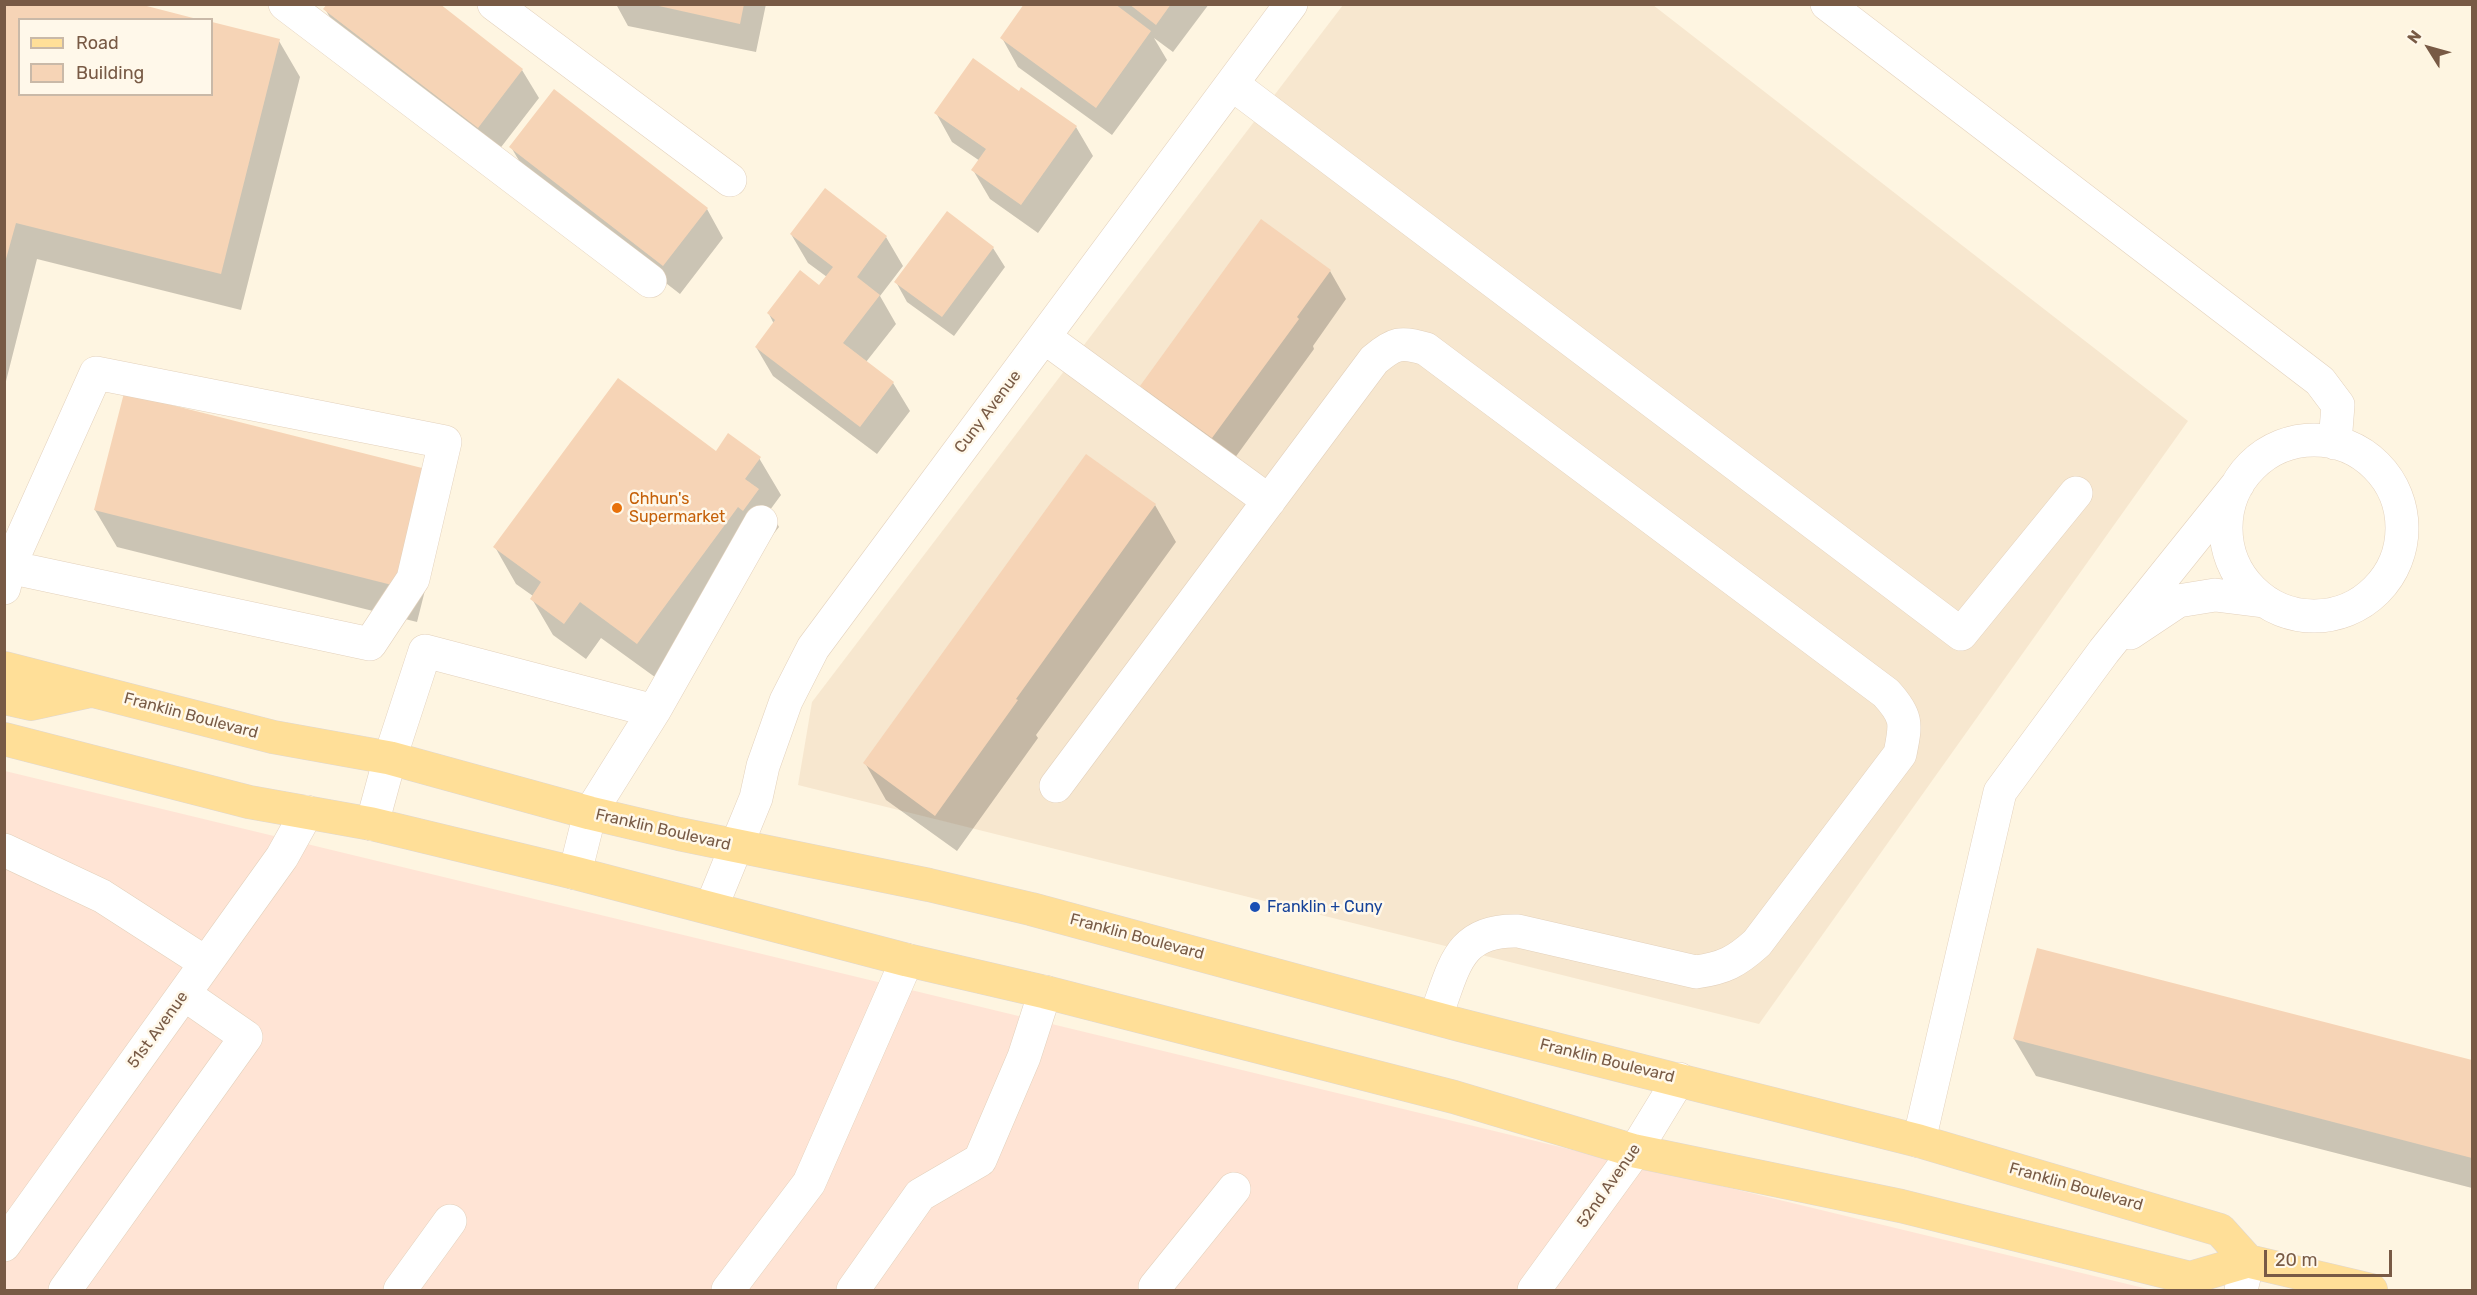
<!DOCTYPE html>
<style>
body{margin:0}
#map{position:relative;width:2477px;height:1295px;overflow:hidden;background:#fef5e1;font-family:Rubik,sans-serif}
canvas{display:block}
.frame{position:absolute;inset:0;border:6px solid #785a45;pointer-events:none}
.legend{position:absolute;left:18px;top:18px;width:195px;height:78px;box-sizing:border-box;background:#fff8ea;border:2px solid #c9b9a8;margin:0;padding:8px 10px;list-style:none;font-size:18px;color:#785a45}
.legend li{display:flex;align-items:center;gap:12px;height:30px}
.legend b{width:30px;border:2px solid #c9b9a8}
.north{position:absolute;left:2399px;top:18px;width:60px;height:60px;-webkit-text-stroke:4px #fff8ea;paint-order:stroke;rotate:307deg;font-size:16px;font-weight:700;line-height:24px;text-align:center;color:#785a45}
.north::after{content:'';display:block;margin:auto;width:21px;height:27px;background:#785a45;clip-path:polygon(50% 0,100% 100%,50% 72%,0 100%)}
.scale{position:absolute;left:2264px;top:1250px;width:128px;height:27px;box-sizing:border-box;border:3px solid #785a45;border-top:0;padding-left:8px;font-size:18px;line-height:21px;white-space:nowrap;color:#785a45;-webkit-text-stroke:4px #fff8ea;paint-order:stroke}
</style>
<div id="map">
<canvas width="2477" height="1295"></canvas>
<div class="frame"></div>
<ul class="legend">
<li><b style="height:8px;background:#ffdf98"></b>Road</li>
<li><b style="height:16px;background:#f6d4b6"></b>Building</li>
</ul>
<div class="north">N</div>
<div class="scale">20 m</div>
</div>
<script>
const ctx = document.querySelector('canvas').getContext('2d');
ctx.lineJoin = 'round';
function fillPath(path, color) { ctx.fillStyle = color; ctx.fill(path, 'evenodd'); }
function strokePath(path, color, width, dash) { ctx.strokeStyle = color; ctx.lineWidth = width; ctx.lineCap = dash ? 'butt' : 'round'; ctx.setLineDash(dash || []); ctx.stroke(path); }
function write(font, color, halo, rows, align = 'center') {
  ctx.font = font + ' Rubik,sans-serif'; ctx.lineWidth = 5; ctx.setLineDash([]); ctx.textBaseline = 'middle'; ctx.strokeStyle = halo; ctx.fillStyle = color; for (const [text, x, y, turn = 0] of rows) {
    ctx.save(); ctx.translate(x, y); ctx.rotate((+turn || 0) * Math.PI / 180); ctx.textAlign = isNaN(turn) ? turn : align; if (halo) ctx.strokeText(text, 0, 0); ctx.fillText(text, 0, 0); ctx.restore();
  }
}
const residential = new Path2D(`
 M1343 5H1653L2188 421 1759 1024 798 785 812 702Z`);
const commercial = new Path2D(`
 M5 771 2152 1290H5Z`);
const shadow = new Path2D(`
 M4 4H133L194 20H20V94H212V24L279 41 300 77 241 310 37 259 4 389Z
 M616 4H766L756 52 628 26Z
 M1026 4H1209L1173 52 1154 38 1167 60 1112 135 1018 67 1002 38Z
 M325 9 522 70 539 98 495 155 342 38Z
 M1019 93 1076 127 1093 156 1038 233 990 199 973 170 980 161 952 142 936 113Z
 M511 147 707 209 723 238 680 294 528 176Z
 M791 234 886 237 903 266 880 296 896 324 866 362 893 383 910 411 877 454 773 376 756 347 774 324 769 314 820 287 827 277 808 263Z
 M993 248 1005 267 954 336 907 302 896 282Z
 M1330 271 1346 299 1313 346 1314 349 1229 466 1159 415 1142 386Z
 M716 453 759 458 781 495 770 510 779 527 659 680 601 638 586 659 553 635 532 599 533 596 516 584 495 547Z
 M1155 505 1176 542 1036 735 1038 738 957 851 886 800 865 763Z
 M446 507 417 622 117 547 95 510Z
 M2038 950 2472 1062V1188L2036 1076 2014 1039Z`);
const building = new Path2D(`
 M4 4H139L197 19 20 20V94H212V22L280 39 221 274 16 223 4 266Z
 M327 4H440L523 69 478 128 323 9Z
 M650 4H744L740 24Z
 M1024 4H1115L1151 31 1096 108 1000 38Z
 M1129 4H1171L1156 25Z
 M973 58 1019 91 1021 87 1077 126 1021 205 971 170 986 149 934 113Z
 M554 89 708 208 663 266 509 147Z
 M825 188 887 236 857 277 880 295 843 343 894 382 860 427 755 347 775 320 767 313 800 270 819 285 833 267 790 234Z
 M947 211 994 247 942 317 894 282Z
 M1261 219 1331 270 1297 317 1299 319 1212 438 1140 386Z
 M618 378 716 451 728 433 761 457 745 479 759 489 743 511 738 507 637 644 580 602 564 624 530 599 541 582 493 547Z
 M124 393 426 469 396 586 94 510Z
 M1086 454 1156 504 1016 699 1018 700 935 816 863 763Z
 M2037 948 2472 1060V1158L2013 1039Z`);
const minor = new Path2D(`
 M285 4 650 281
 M494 4 730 180
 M1827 4 2320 381 2338 405 2335 443
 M1232 84 1961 634 2076 493
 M1044 337 1269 501
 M2226 528a88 88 0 1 1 176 0a88 88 0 1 1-176 0Z
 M4 588 9 567 96 373 445 442 413 579 370 644 9 567
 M2130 633 2178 601 2215 595 2263 601
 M1056 786 1374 360C1394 343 1401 341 1426 349L1886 693C1908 717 1906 724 1900 754L1757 943C1736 962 1724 968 1696 972L1518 931C1456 929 1454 970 1435 1018
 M372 824 390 758 425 651 654 711 761 522
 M4 850 102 896 206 963
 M575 873 590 813 654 711
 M711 908 756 798 763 766 786 701 813 648 1291 4
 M1919 1141 2000 792 2104 651 2238 484
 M4 1245 282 857 307 812
 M1155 1287 1234 1189
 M65 1290 246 1037 184 994
 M400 1290 450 1221
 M728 1290 809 1183 907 960
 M853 1290 920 1195 980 1160 1024 1057 1045 992
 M1534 1290 1635 1151 1679 1079
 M2241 1290 2248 1261`);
const major = new Path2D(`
 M4 668 273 737 390 758 590 813 679 834 929 885 1031 909 1460 1025 1919 1141 2220 1230 2248 1261
 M4 698 31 704 86 692
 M4 739 249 802 372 824 575 873 907 960 1045 992 1454 1097 1635 1151 1901 1206 2190 1278 2248 1261 2371 1290`);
const markers = [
 [617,508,6,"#e8710a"],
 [1255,907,6,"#1a4fb4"]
];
const streetNames = [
 ["Cuny Avenue",988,412,-53],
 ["Franklin Boulevard",191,716,15],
 ["Franklin Boulevard",663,830,13],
 ["Franklin Boulevard",1137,937,15],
 ["51st Avenue",158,1030,-54],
 ["Franklin Boulevard",1607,1061,14],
 ["52nd Avenue",1609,1186,-55],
 ["Franklin Boulevard",2076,1187,16]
];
const foodNames = [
 ["Chhun's",629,499],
 ["Supermarket",629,517]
];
const transitNames = [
 ["Franklin + Cuny",1267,907]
];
fillPath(residential, '#f7e7cf');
fillPath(commercial, '#ffe4d5');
fillPath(shadow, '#0003');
fillPath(building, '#f6d4b6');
strokePath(minor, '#e3d1bc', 34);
strokePath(major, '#dfd7d2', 34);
strokePath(minor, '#fff', 33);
strokePath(major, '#ffdf98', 33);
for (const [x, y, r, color] of markers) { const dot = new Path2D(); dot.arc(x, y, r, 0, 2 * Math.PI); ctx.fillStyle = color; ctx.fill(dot); strokePath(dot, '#fff8ea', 2); }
write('16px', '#785a45', '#fff8ea', streetNames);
write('16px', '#c56008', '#fff8ea', foodNames, 'left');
write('16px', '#164399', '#fff8ea', transitNames, 'left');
</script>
